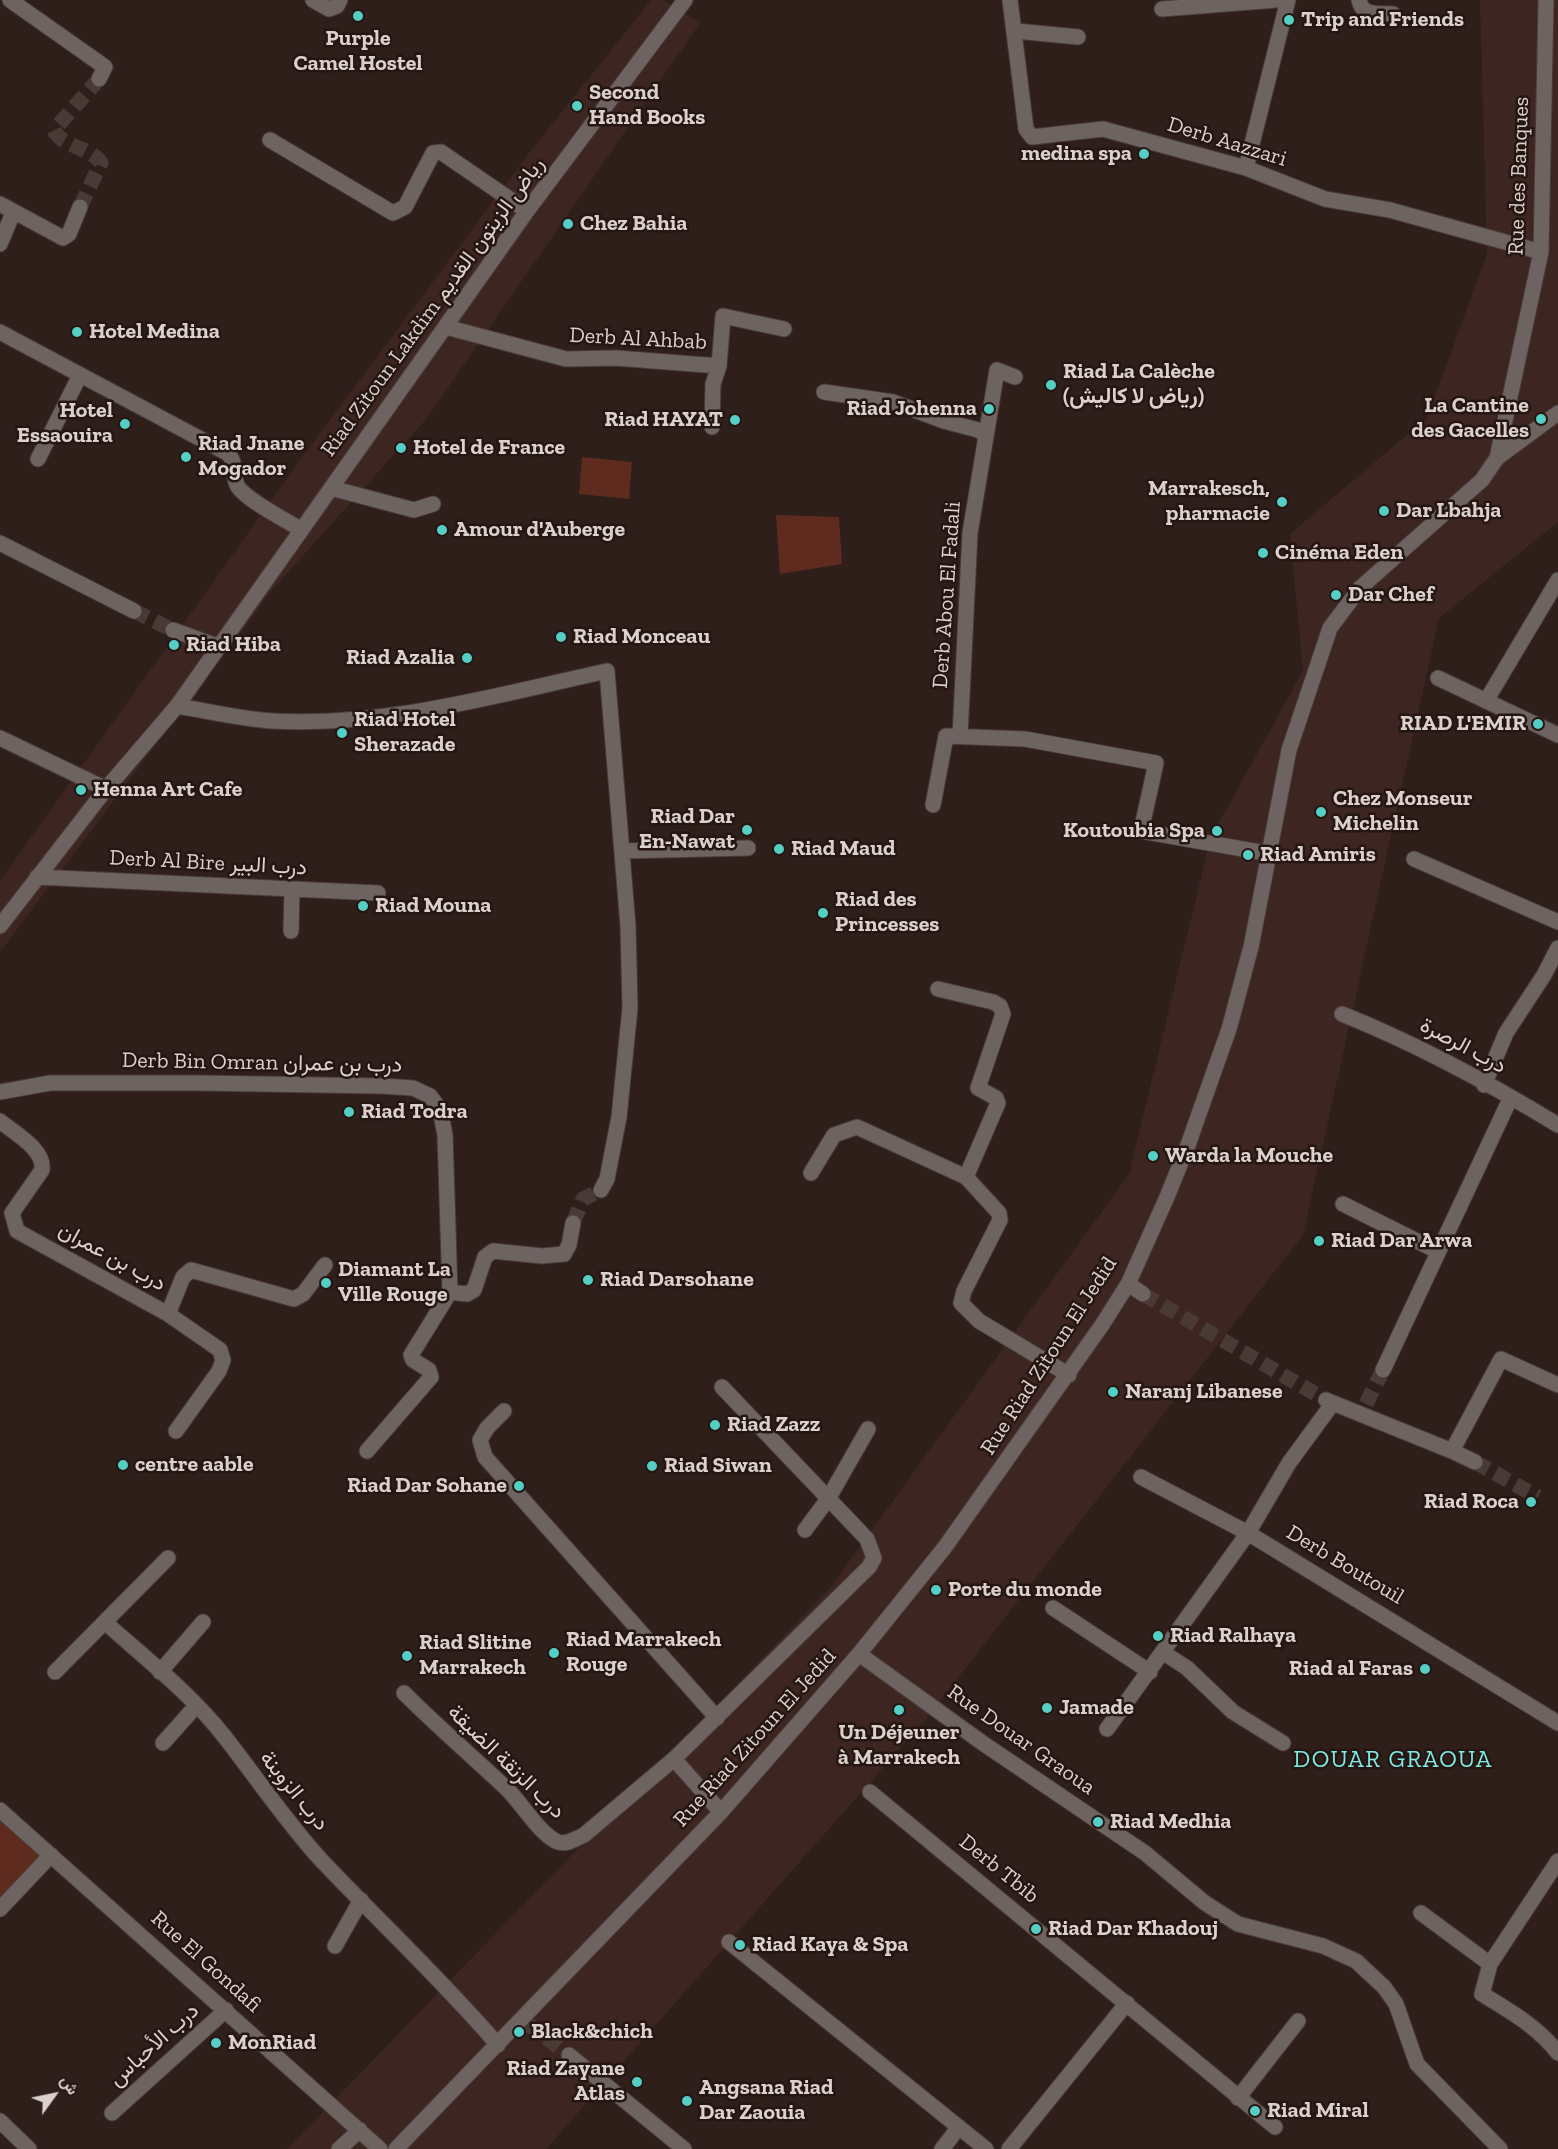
<!DOCTYPE html>
<meta charset="utf-8">
<style>
body{margin:0}
#map{position:relative;width:1558px;height:2149px;overflow:hidden;background:#2f1f1b;font-family:"Zilla Slab",Vazirmatn,serif}
canvas{display:block}
.north{position:absolute;left:24px;top:2065px;width:60px;height:60px;-webkit-text-stroke:4px #251612;paint-order:stroke;rotate:57deg;font-size:16px;font-weight:700;line-height:24px;text-align:center;color:#dbd0cd}
.north::after{content:'';display:block;margin:auto;width:21px;height:27px;background:#dbd0cd;clip-path:polygon(50% 0,100% 100%,50% 72%,0 100%)}
</style>
<div id="map">
<canvas width="1558" height="2149"></canvas>
<div class="north">ش</div>
</div>
<script>
const ctx = document.querySelector('canvas').getContext('2d');
ctx.lineJoin = 'round';
function fillPath(path, color) { ctx.fillStyle = color; ctx.fill(path, 'evenodd'); }
function strokePath(path, color, width, dash) { ctx.strokeStyle = color; ctx.lineWidth = width; ctx.lineCap = dash ? 'butt' : 'round'; ctx.setLineDash(dash || []); ctx.stroke(path); }
function write(font, color, halo, rows, align = 'center') {
  ctx.font = font + ' "Zilla Slab",Vazirmatn,serif'; ctx.lineWidth = 5; ctx.setLineDash([]); ctx.textBaseline = 'middle'; ctx.strokeStyle = halo; ctx.fillStyle = color; for (const [text, x, y, turn = 0] of rows) {
    ctx.save(); ctx.translate(x, y); ctx.rotate((+turn || 0) * Math.PI / 180); ctx.textAlign = isNaN(turn) ? turn : align; if (halo) ctx.strokeText(text, 0, 0); ctx.fillText(text, 0, 0); ctx.restore();
  }
}
const built = new Path2D(`
 M651 0H663L700 23 427 418 273 589 0 952V881L295 467 526 157Z
 M1480 0H1558V522L1439 618 1303 1235 926 1719 546 2149H287L830 1588 1129 1174 1211 837 1303 671 1290 534 1427 418 1487 254Z`);
const green = new Path2D(`
 M582 457 632 462 629 499 579 494Z
 M776 515 839 517 842 564 780 574Z
 M0 1818 45 1856 0 1903Z`);
const minorTunnel = new Path2D(`
 M80 207 101 163C91 147 62 147 54 130L99 79
 M134 611 173 630
 M573 1223 583 1199 601 1190
 M1143 1294 1326 1400
 M1366 1404 1383 1370
 M1475 1462 1538 1497
 M528 2024 569 2055`);
const minor = new Path2D(`
 M10 0 105 67 99 79
 M313 0 329 9 337 6 340 0
 M1010 0 1026 129 1032 137 1103 129 1246 168 1325 199 1390 210 1541 252
 M1359 0C1362 17 1379 13 1393 14
 M1162 9 1276 0
 M1016 31 1078 37
 M270 140 393 213 405 207 433 153 441 152 527 211
 M1246 168 1288 0
 M0 204 63 238 69 234 80 207
 M0 244 13 213
 M446 327 566 359 616 358 719 366 723 316 784 329
 M0 332 227 453C238 462 231 475 238 487 248 501 284 519 300 529
 M824 392 893 402 944 421 978 430 986 435
 M712 427 713 384 719 366
 M1497 458 1541 252 1546 0
 M38 459 80 375
 M331 488 414 510 433 504
 M0 543 134 611
 M173 630 220 647
 M1438 678 1558 735
 M1486 701 1558 580
 M177 706C208 711 241 719 272 721 387 727 497 695 607 671L628 926 630 1008 619 1117 607 1179 601 1190
 M960 736 970 533 997 370 1015 377
 M0 738 106 789
 M933 805 946 736 1025 739 1156 763 1141 831 1271 854
 M622 851 748 848
 M1414 859 1558 922
 M37 877 378 893
 M0 926 106 789 177 706 527 211 685 0
 M291 931 292 890
 M938 989 993 1002 1000 1006 1003 1014 978 1088 996 1098 998 1103 966 1177
 M1342 1014C1417 1044 1489 1083 1558 1125
 M1484 1085 1506 1033 1544 975 1558 948
 M0 1092 50 1083H200L381 1086 413 1088 430 1096 440 1109 445 1135 450 1292
 M0 1121C14 1133 45 1149 42 1170L12 1213 17 1231 168 1314 220 1350 223 1360 219 1371 176 1431
 M811 1173 834 1135 857 1127 966 1177 999 1213 1000 1220 964 1291 961 1303 979 1321 1069 1375
 M1343 1204 1437 1251
 M1128 1284 1143 1294
 M168 1314 183 1277 191 1270 294 1299 303 1294 325 1265
 M1383 1370 1511 1097
 M1326 1400 1333 1403 1289 1463 1248 1533 1558 1723
 M1333 1403 1452 1451 1501 1359 1558 1385
 M504 1411 487 1428 480 1440 485 1457 717 1718
 M367 1451 431 1377 429 1370 413 1360 411 1355 450 1292 467 1294 474 1290 485 1257 493 1251 542 1256 564 1254 569 1245 573 1223
 M1452 1451 1475 1462
 M805 1530 828 1499 868 1429
 M1053 1608 1150 1672
 M106 1623C146 1659 191 1694 224 1736 257 1778 286 1822 322 1861 381 1923 443 1981 498 2045
 M1164 1653 1187 1668 1233 1712 1283 1743
 M859 1654 984 1744 1145 1853 1205 1903 1238 1924 1323 1946 1356 1961 1384 1987 1396 2004 1417 2064 1500 2149
 M55 1672 168 1558
 M160 1672 203 1622
 M404 1693C437 1726 472 1756 506 1788 521 1802 540 1835 558 1842 567 1845 575 1839 584 1835L674 1759 869 1567 874 1558 867 1539 722 1387
 M1107 1729 1248 1533 1141 1477
 M163 1743 196 1706
 M674 1759 721 1812
 M870 1792 1275 2127
 M0 1810 380 2149
 M1558 1861 1490 1964 1482 1994C1510 2011 1538 2027 1558 2053
 M0 1909 51 1855
 M1421 1913 1490 1964
 M729 1942 986 2149
 M335 1946 361 1900
 M569 2055 684 2149
 M1238 2098 1298 2021
 M112 2113 226 2010
 M0 2121 29 2149
 M339 2149 360 2130
 M396 2149 721 1812 859 1654 945 1547 1102 1325 1128 1284 1167 1197 1188 1145 1229 1029 1251 947 1289 750 1330 628 1360 588 1482 480 1497 458 1558 413
 M942 2149 959 2127
 M1009 2149 1127 2003`);
const markers = [
 [358,16,6,"#55cec6"],
 [1289,20,6,"#55cec6"],
 [577,106,6,"#55cec6"],
 [1144,154,6,"#55cec6"],
 [568,224,6,"#55cec6"],
 [77,332,6,"#55cec6"],
 [1051,385,6,"#55cec6"],
 [989,409,6,"#55cec6"],
 [1541,419,6,"#55cec6"],
 [735,420,6,"#55cec6"],
 [125,424,6,"#55cec6"],
 [401,448,6,"#55cec6"],
 [186,457,6,"#55cec6"],
 [1282,502,6,"#55cec6"],
 [1384,511,6,"#55cec6"],
 [442,530,6,"#55cec6"],
 [1263,553,6,"#55cec6"],
 [1336,595,6,"#55cec6"],
 [561,637,6,"#55cec6"],
 [174,645,6,"#55cec6"],
 [467,658,6,"#55cec6"],
 [1538,724,6,"#55cec6"],
 [342,733,6,"#55cec6"],
 [81,790,6,"#55cec6"],
 [1321,812,6,"#55cec6"],
 [747,830,6,"#55cec6"],
 [1217,831,6,"#55cec6"],
 [779,849,6,"#55cec6"],
 [1248,855,6,"#55cec6"],
 [363,906,6,"#55cec6"],
 [823,913,6,"#55cec6"],
 [349,1112,6,"#55cec6"],
 [1153,1156,6,"#55cec6"],
 [1319,1241,6,"#55cec6"],
 [588,1280,6,"#55cec6"],
 [326,1283,6,"#55cec6"],
 [1113,1392,6,"#55cec6"],
 [715,1425,6,"#55cec6"],
 [123,1465,6,"#55cec6"],
 [652,1466,6,"#55cec6"],
 [519,1486,6,"#55cec6"],
 [1531,1502,6,"#55cec6"],
 [936,1590,6,"#55cec6"],
 [1158,1636,6,"#55cec6"],
 [554,1653,6,"#55cec6"],
 [407,1656,6,"#55cec6"],
 [1425,1669,6,"#55cec6"],
 [1047,1708,6,"#55cec6"],
 [899,1710,6,"#55cec6"],
 [1098,1822,6,"#55cec6"],
 [1036,1929,6,"#55cec6"],
 [740,1945,6,"#55cec6"],
 [519,2032,6,"#55cec6"],
 [216,2043,6,"#55cec6"],
 [637,2082,6,"#55cec6"],
 [687,2101,6,"#55cec6"],
 [1255,2111,6,"#55cec6"]
];
const poiNames = [
 ["Trip and Friends",1301,20],
 ["Purple",358,39,"center"],
 ["Camel Hostel",358,64,"center"],
 ["Second",589,93],
 ["Hand Books",589,118],
 ["medina spa",1132,154,"right"],
 ["Chez Bahia",580,224],
 ["Hotel Medina",89,332],
 ["Riad La Calèche",1063,372],
 ["(رياض لا كاليش)",1063,397],
 ["La Cantine",1529,406,"right"],
 ["des Gacelles",1529,431,"right"],
 ["Riad Johenna",977,409,"right"],
 ["Hotel",113,411,"right"],
 ["Essaouira",113,436,"right"],
 ["Riad HAYAT",723,420,"right"],
 ["Riad Jnane",198,444],
 ["Mogador",198,469],
 ["Hotel de France",413,448],
 ["Marrakesch,",1270,489,"right"],
 ["pharmacie",1270,514,"right"],
 ["Dar Lbahja",1396,511],
 ["Amour d'Auberge",454,530],
 ["Cinéma Eden",1275,553],
 ["Dar Chef",1348,595],
 ["Riad Monceau",573,637],
 ["Riad Hiba",186,645],
 ["Riad Azalia",455,658,"right"],
 ["Riad Hotel",354,720],
 ["Sherazade",354,745],
 ["RIAD L'EMIR",1526,724,"right"],
 ["Henna Art Cafe",93,790],
 ["Chez Monseur",1333,799],
 ["Michelin",1333,824],
 ["Riad Dar",735,817,"right"],
 ["En-Nawat",735,842,"right"],
 ["Koutoubia Spa",1205,831,"right"],
 ["Riad Maud",791,849],
 ["Riad Amiris",1260,855],
 ["Riad des",835,900],
 ["Princesses",835,925],
 ["Riad Mouna",375,906],
 ["Riad Todra",361,1112],
 ["Warda la Mouche",1165,1156],
 ["Riad Dar Arwa",1331,1241],
 ["Diamant La",338,1270],
 ["Ville Rouge",338,1295],
 ["Riad Darsohane",600,1280],
 ["Naranj Libanese",1125,1392],
 ["Riad Zazz",727,1425],
 ["centre aable",135,1465],
 ["Riad Siwan",664,1466],
 ["Riad Dar Sohane",507,1486,"right"],
 ["Riad Roca",1519,1502,"right"],
 ["Porte du monde",948,1590],
 ["Riad Ralhaya",1170,1636],
 ["Riad Marrakech",566,1640],
 ["Rouge",566,1665],
 ["Riad Slitine",419,1643],
 ["Marrakech",419,1668],
 ["Riad al Faras",1413,1669,"right"],
 ["Jamade",1059,1708],
 ["Un Déjeuner",899,1733,"center"],
 ["à Marrakech",899,1758,"center"],
 ["Riad Medhia",1110,1822],
 ["Riad Dar Khadouj",1048,1929],
 ["Riad Kaya & Spa",752,1945],
 ["Black&chich",531,2032],
 ["MonRiad",228,2043],
 ["Riad Zayane",625,2069,"right"],
 ["Atlas",625,2094,"right"],
 ["Angsana Riad",699,2088],
 ["Dar Zaouia",699,2113],
 ["Riad Miral",1267,2111]
];
const streetNames = [
 ["Derb Aazzari",1227,142,17],
 ["Rue des Banques",1519,176,-88],
 ["Riad Zitoun Lakdim رياض الزيتون القديم",433,307,-54],
 ["Derb Al Ahbab",638,339,3],
 ["Derb Abou El Fadali",947,595,-86],
 ["Derb Al Bire درب البير",208,863,3],
 ["درب الرصرة",1463,1046,28],
 ["Derb Bin Omran درب بن عمران",262,1063,1],
 ["درب بن عمران",112,1257,29],
 ["Rue Riad Zitoun El Jedid",1049,1356,-57],
 ["Derb Boutouil",1345,1565,31],
 ["Rue Riad Zitoun El Jedid",755,1738,-48],
 ["Rue Douar Graoua",1021,1740,35],
 ["درب الزنقة الضيقة",506,1762,44],
 ["درب الزوبنة",294,1791,51],
 ["Derb Tbib",999,1869,39],
 ["Rue El Gondafi",206,1962,42],
 ["درب الأحباس",154,2045,-42]
];
const neighbourhoodNames = [
 ["DOUAR GRAOUA",1393,1760]
];
fillPath(built, '#3d2621');
fillPath(green, '#5e2b1e');
strokePath(minorTunnel, '#493a36', 15, [15, 8]);
strokePath(minor, '#4b3b37', 17);
strokePath(minor, '#6d6462', 15);
for (const [x, y, r, color] of markers) { const dot = new Path2D(); dot.arc(x, y, r, 0, 2 * Math.PI); ctx.fillStyle = color; ctx.fill(dot); strokePath(dot, '#251612', 2); }
write('bold 22px', '#dbd0cd', '#251612', poiNames, 'left');
write('22px', '#dbd0cd', '#251612', streetNames);
ctx.letterSpacing = '1.5px';
write('24px', '#80ebe4', '#251612', neighbourhoodNames);
ctx.letterSpacing = '0px';
</script>
